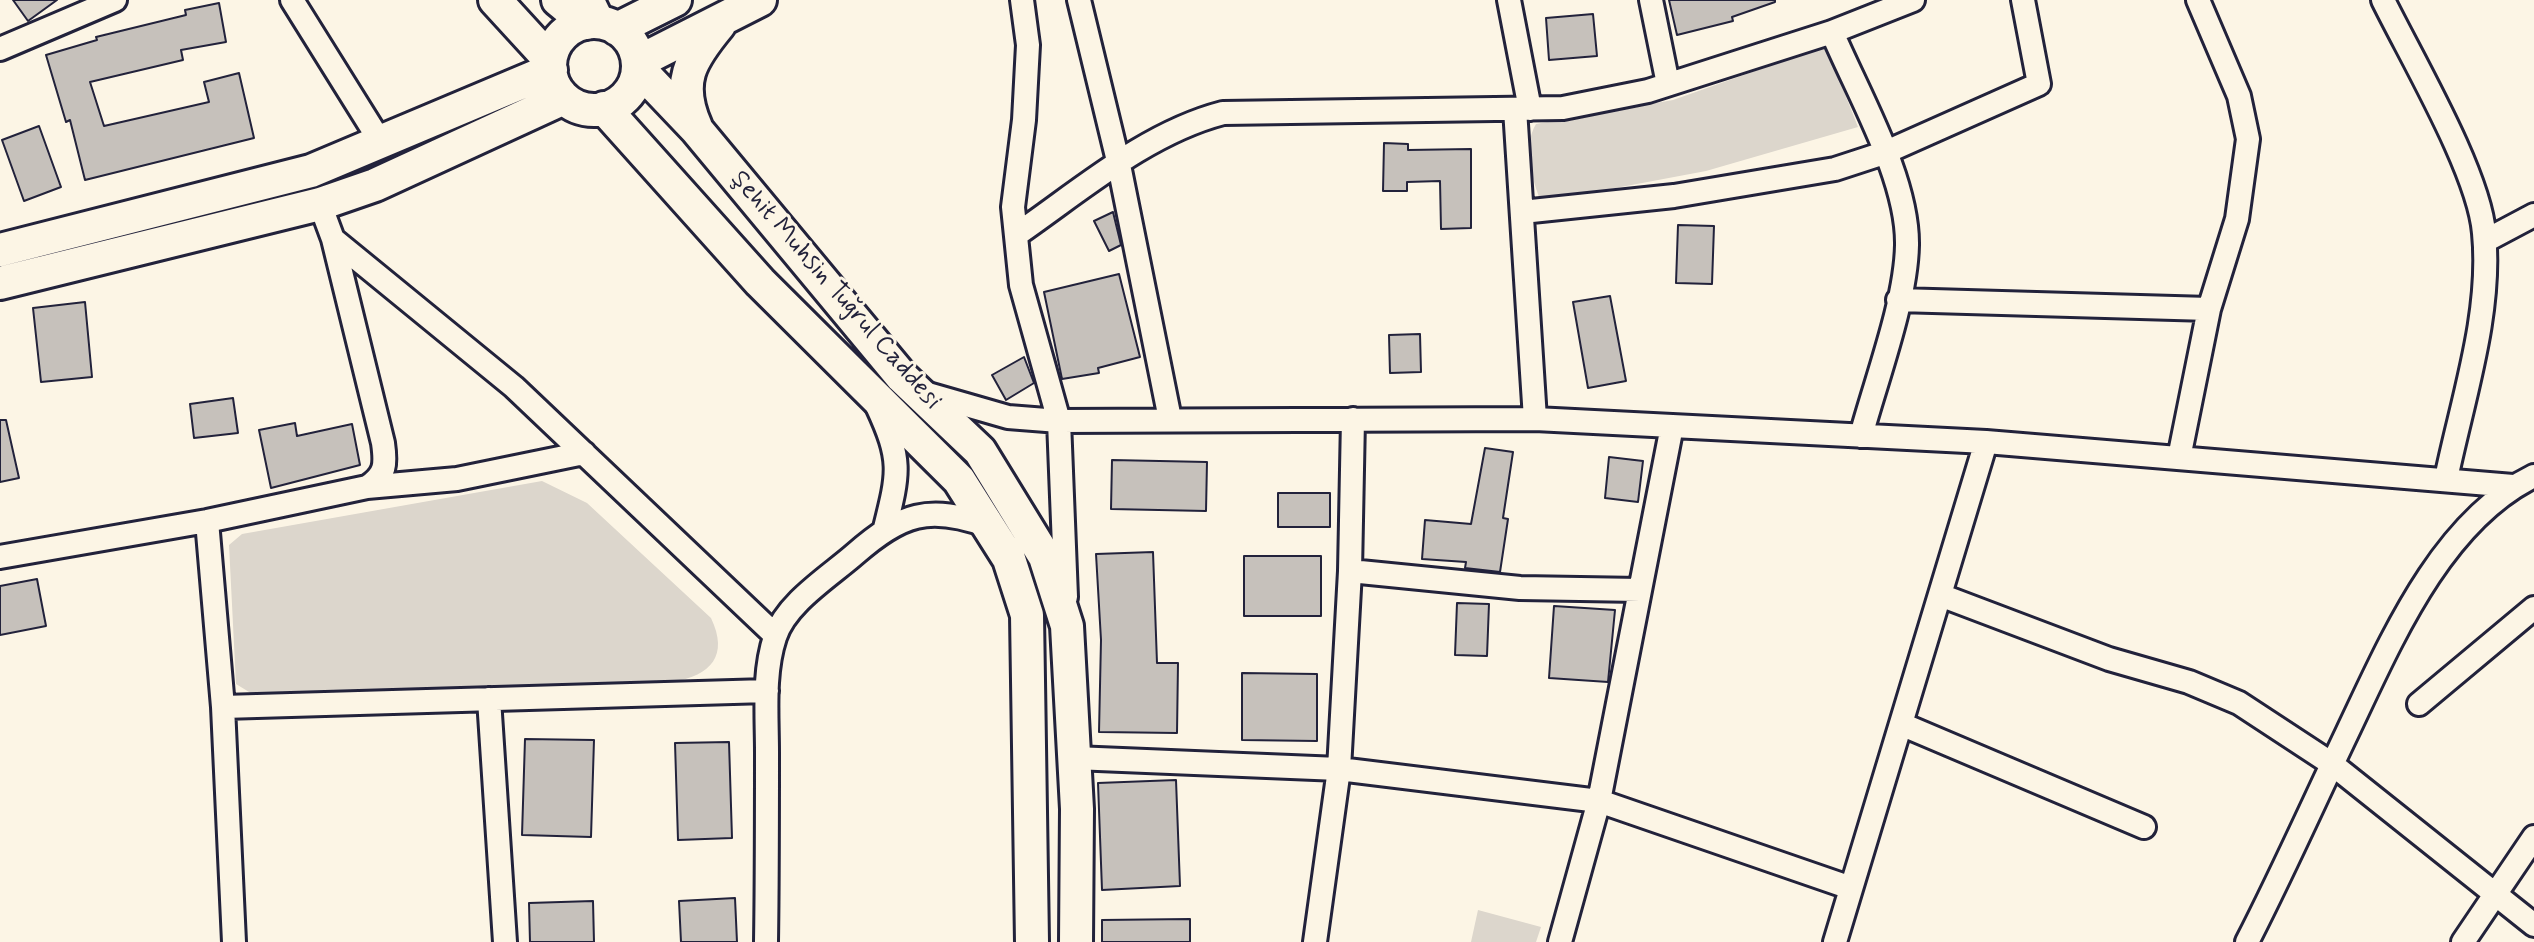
<!DOCTYPE html>
<meta charset="utf-8">
<style>
body{margin:0}
canvas{display:block;background:#fcf5e5}
</style>
<canvas width="2534" height="942"></canvas>
<script>
const ctx = document.querySelector('canvas').getContext('2d');
ctx.lineJoin = 'round';
function fillPath(path, color) { ctx.fillStyle = color; ctx.fill(path, 'evenodd'); }
function strokePath(path, color, width, dash) { ctx.strokeStyle = color; ctx.lineWidth = width; ctx.lineCap = dash ? 'butt' : 'round'; ctx.setLineDash(dash || []); ctx.stroke(path); }
function write(font, color, halo, rows, align = 'center') {
  ctx.font = font + ' Mynerve,sans-serif'; ctx.lineWidth = 6; ctx.setLineDash([]); ctx.textBaseline = 'middle'; ctx.strokeStyle = halo; ctx.fillStyle = color; for (const [text, x, y, turn = 0] of rows) {
    ctx.save(); ctx.translate(x, y); ctx.rotate((+turn || 0) * Math.PI / 180); ctx.textAlign = isNaN(turn) ? turn : align; if (halo) ctx.strokeText(text, 0, 0); ctx.fillText(text, 0, 0); ctx.restore();
  }
}
const green = new Path2D(`
 M1826 46 1858 127 1706 171 1541 202C1532 178 1522 148 1536 124L1673 100Z
 M542 481 587 503 711 618C729 656 711 675 673 682L254 695 236 684 229 545 242 534Z
 M1478 910 1541 927 1536 942H1471Z`);
const building = new Path2D(`
 M13 0H57L28 21Z
 M1669 0H1775V2L1732 17 1733 21 1677 35Z
 M219 3 226 42 181 50 183 60 90 82 104 126 209 102 204 82 239 73 254 138 85 180 70 120 66 122 46 55 97 40 96 37 186 15 185 10Z
 M1593 14 1597 56 1549 60 1546 18Z
 M39 126 61 187 24 201 2 140Z
 M1384 143 1408 144V150L1471 149V228L1441 229 1440 181 1407 182V191H1383Z
 M1113 212 1121 245 1109 251 1094 221Z
 M1678 225 1714 226 1712 284 1676 283Z
 M1119 274 1140 357 1098 368 1099 373 1062 379 1044 292Z
 M1610 296 1626 381 1588 388 1573 302Z
 M85 302 92 377 41 382 33 308Z
 M1420 334 1421 372 1390 373 1389 335Z
 M1024 357 1034 383 1006 400 992 375Z
 M233 398 238 433 194 438 190 404Z
 M0 420H6L19 478 0 482Z
 M295 423 297 436 352 424 360 465 271 488 259 430Z
 M1485 448 1513 452 1503 518 1508 519 1500 572 1465 568 1466 562 1422 559 1425 520 1471 524Z
 M1609 457 1643 461 1638 502 1605 498Z
 M1112 460 1207 462 1206 511 1111 509Z
 M1278 493H1330V527H1278Z
 M1153 552 1157 663H1178L1177 733 1099 732 1101 640 1096 554Z
 M1244 556H1321V616H1244Z
 M37 579 46 626 0 635V586Z
 M1457 603 1489 604 1487 656 1455 655Z
 M1554 606 1615 610 1608 682 1549 678Z
 M1242 673 1317 674V741L1242 740Z
 M525 739 594 740 591 837 522 835Z
 M729 742 732 838 678 840 675 743Z
 M1176 780 1180 886 1102 890 1098 783Z
 M735 898 737 942H681L679 901Z
 M593 901 594 942H530L529 903Z
 M1190 919V942H1102V920Z`);
const minor = new Path2D(`
 M292 0 380 141
 M593 0 604 23
 M1022 0 1028 45 1024 120 1013 207 1021 285 1059 421 1066 597
 M1079 0 1119 165 1170 419
 M1509 0 1530 109
 M1651 0 1668 84
 M2383 0C2412 59 2479 172 2484 233 2492 314 2462 401 2446 479
 M1832 32C1858 94 1908 178 1907 245 1906 302 1876 380 1861 436
 M0 49 115 0
 M1515 109 1535 419
 M1522 212 1674 196 1835 169 1884 153 2039 84 2023 0
 M1016 235C1080 191 1146 133 1223 113L1563 108 1648 91 1832 32 1913 0
 M333 239 514 387 775 635
 M2485 241 2534 215
 M1898 300 2209 309
 M921 392 1008 417 1059 421 1535 419 1986 442 2513 486
 M877 406C902 460 899 472 885 528
 M2179 458 2209 309 2237 219 2248 139 2239 96 2198 0
 M367 487 457 479 584 453
 M207 521 223 707 234 942
 M0 557 207 521 367 487C386 475 386 464 383 443L333 239 320 204
 M1350 571 1520 588 1640 590
 M1940 595 2109 659 2189 682 2239 703 2332 764 2534 925
 M489 699 505 942
 M2419 704 2534 608
 M223 707 767 691
 M1901 724 2144 827
 M1074 758 1339 769 1599 801 1851 888
 M766 942C767 879 767 815 767 752 767 715 763 673 775 637 786 603 830 576 855 554 901 514 929 504 988 526
 M1315 942 1339 769 1350 571 1353 419
 M1560 942 1599 801 1672 426
 M1835 942 1986 442
 M2247 942C2282 874 2314 802 2347 733 2390 643 2440 522 2534 476
 M2463 942 2534 837`);
const secondary = new Path2D(`
 M495 0 550 60
 M558 0 586 23
 M550 66a44 44 0 1 1 88 0a44 44 0 1 1-88 0Z
 M617 29 675 0
 M638 62 760 0
 M638 68 697 130 902 377 980 451 1045 557 1067 626 1077 809 1076 942
 M604 108 760 282 959 480 1009 559 1027 615 1032 942
 M696 127C676 82 690 60 719 25
 M0 250 311 171 551 70
 M0 283 320 204 375 185 564 98`);
const streetNames = [
 ["Şehit Muhsin Tuğrul Caddesi",835,291,49]
];
fillPath(green, '#dcd6cc');
fillPath(building, '#c6c1bb');
strokePath(building, '#22223b', 2);
strokePath(minor, '#22223b', 28);
strokePath(secondary, '#22223b', 38);
strokePath(minor, '#fcf5e5', 22);
strokePath(secondary, '#fcf5e5', 32);
write('26px', '#22223b', '#fcf5e5', streetNames);
</script>
